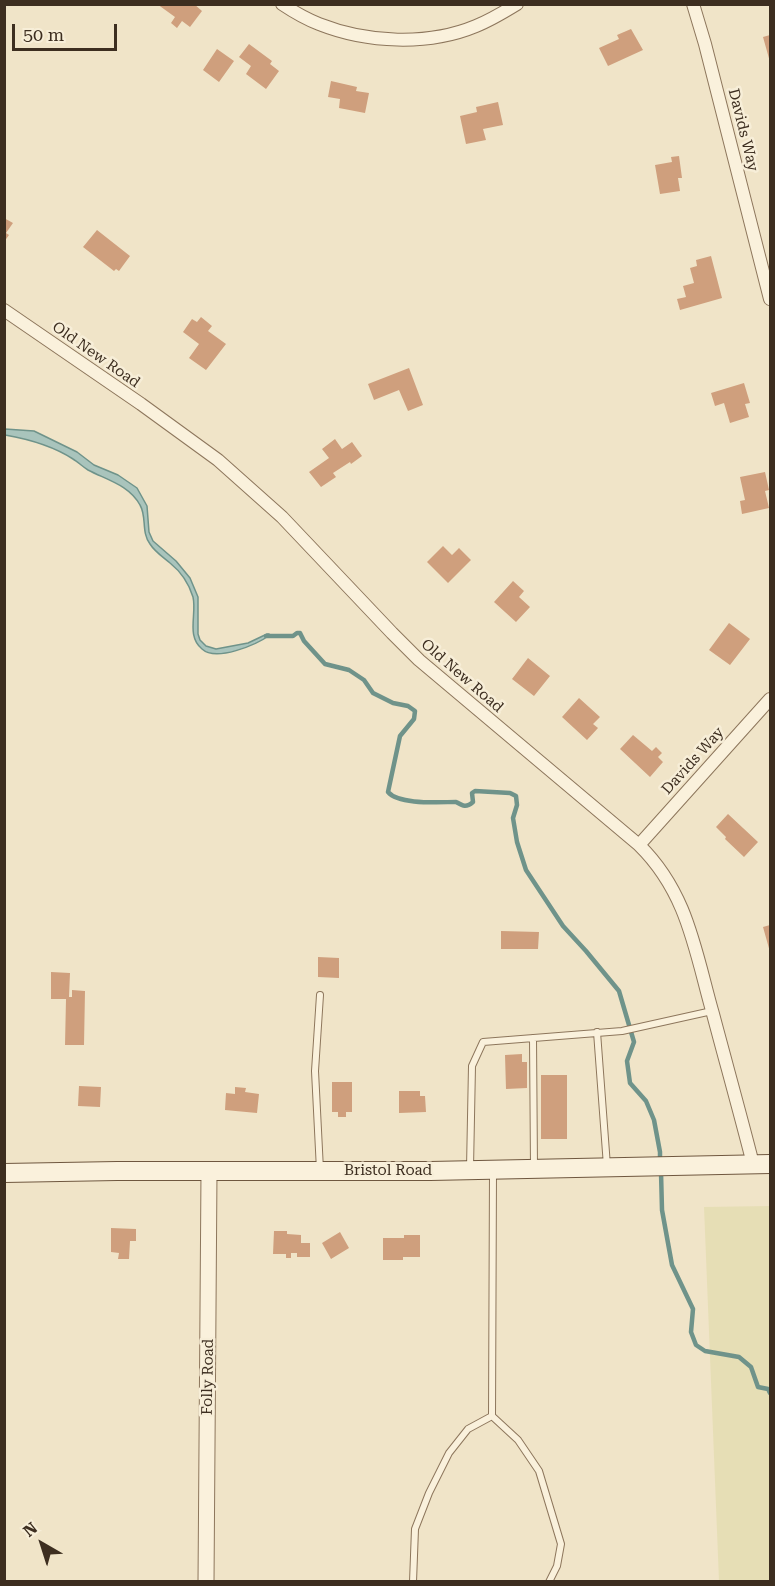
<!DOCTYPE html>
<style>
body{margin:0}
#map{position:relative;width:775px;height:1586px;overflow:hidden;background:#f0e4c8;font-family:"Roboto Serif",serif}
canvas{display:block}
.frame{position:absolute;inset:0;border:6px solid #3d2e20;pointer-events:none}
.north{position:absolute;left:12px;top:1514px;width:60px;height:60px;-webkit-text-stroke:4px #f7eed8;paint-order:stroke;rotate:321deg;font-size:16px;font-weight:700;line-height:24px;text-align:center;color:#3d2e20}
.north::after{content:'';display:block;margin:auto;width:21px;height:27px;background:#3d2e20;clip-path:polygon(50% 0,100% 100%,50% 72%,0 100%)}
.scale{position:absolute;left:12px;top:24px;width:105px;height:27px;box-sizing:border-box;border:3px solid #3d2e20;border-top:0;padding-left:8px;font-size:18px;line-height:21px;white-space:nowrap;color:#3d2e20;-webkit-text-stroke:4px #f7eed8;paint-order:stroke}
</style>
<div id="map">
<canvas width="775" height="1586"></canvas>
<div class="frame"></div>
<div class="north">N</div>
<div class="scale">50 m</div>
</div>
<script>
const ctx = document.querySelector('canvas').getContext('2d');
ctx.lineJoin = 'round';
function fillPath(path, color) { ctx.fillStyle = color; ctx.fill(path, 'evenodd'); }
function strokePath(path, color, width, dash) { ctx.strokeStyle = color; ctx.lineWidth = width; ctx.lineCap = dash ? 'butt' : 'round'; ctx.setLineDash(dash || []); ctx.stroke(path); }
function write(font, color, halo, rows, align = 'center') {
  ctx.font = font + ' "Roboto Serif",serif'; ctx.lineWidth = 5; ctx.setLineDash([]); ctx.textBaseline = 'middle'; ctx.strokeStyle = halo; ctx.fillStyle = color; for (const [text, x, y, turn = 0] of rows) {
    ctx.save(); ctx.translate(x, y); ctx.rotate((+turn || 0) * Math.PI / 180); ctx.textAlign = isNaN(turn) ? turn : align; if (halo) ctx.strokeText(text, 0, 0); ctx.fillText(text, 0, 0); ctx.restore();
  }
}
const farmland = new Path2D(`
 M770 1206V1581H719L704 1207Z`);
const water = new Path2D(`
 M5 429 34 431 77 452 94 465 118 475 137 488 147 506 149 532 153 541 176 561 190 578 198 597V634L200 640 206 646 216 649 248 643 267 634H269L270 635C256 645 216 662 202 649 186 636 197 614 193 597 189 584 180 571 170 563 163 557 155 552 150 544 141 532 147 517 140 505 129 485 107 480 88 470 83 467 78 462 73 459 53 446 28 439 5 435Z`);
const stream = new Path2D(`
 M266 636H293L297 633H300L304 641 325 664 349 670 364 680 373 693 393 703 408 706 415 711 414 719 400 736 388 792C399 805 439 802 456 802 463 806 466 808 473 802L472 793 475 791 510 793 516 796 517 805 513 818 517 842 526 870 563 926 586 951 619 991 634 1042 627 1061 630 1083 646 1101 654 1120 660 1152V1163
 M661 1172 662 1210 672 1265 693 1309 691 1332 696 1345 705 1351 739 1357 751 1367 758 1387 768 1389 770 1393`);
const building = new Path2D(`
 M157 4H194L202 11 190 27 182 21 177 28 171 23 175 17Z
 M631 29 643 50 608 66 599 48 619 39 617 35Z
 M770 35V62L763 37Z
 M249 44 272 61 270 64 279 71 266 89 246 74 251 66 239 57Z
 M217 49 234 61 219 82 203 70Z
 M331 81 357 87 356 91 369 93 365 113 339 108 340 99 328 97Z
 M498 102 503 125 483 129 486 140 466 144 460 116 477 112 476 107Z
 M679 156 682 178H678L680 191 660 194 655 165 672 162 671 157Z
 M4 218 13 223 6 233 9 235 4 242Z
 M97 230 130 256 119 271 116 269 114 271 83 247Z
 M711 256 722 298 680 310 677 299 686 297 683 286 694 283 690 268 697 266 696 260Z
 M201 317 212 326 208 331 226 344 206 370 189 358 199 344 183 332 192 319 197 322Z
 M409 368 423 405 408 411 399 390 374 400 368 384Z
 M744 383 750 403 745 404 749 417 730 423 724 403 715 406 711 393Z
 M335 439 342 449 352 442 362 456 351 464 350 462 333 473 336 477 321 487 309 472 329 458 322 449Z
 M765 472 769 490 765 491 769 508 742 514 740 501 745 500 740 477Z
 M443 546 452 555 459 548 471 560 448 583 427 562Z
 M513 581 524 591 519 597 530 607 516 622 494 602Z
 M729 623 750 639 730 665 709 650Z
 M528 658 550 676 534 696 512 679Z
 M579 698 600 717 593 724 598 728 587 740 562 717Z
 M633 735 652 751 656 747 662 753 658 757 663 762 650 777 620 749Z
 M728 814 758 842 744 857 725 839 726 837 716 827Z
 M770 925V952L763 927Z
 M501 931 539 932 538 949H501Z
 M318 957 339 958V978L318 977Z
 M51 972 70 973 69 997H72V990L85 991 84 1045H65L66 999H51Z
 M522 1054V1062H527V1088L506 1089 505 1055Z
 M541 1075H567V1139H541Z
 M332 1082H352V1112H346V1117H338V1112H332Z
 M79 1086 101 1087 100 1107 78 1106Z
 M235 1087 246 1088 245 1092 259 1094 257 1113 225 1110 226 1093 235 1094Z
 M399 1091H420V1096H425L426 1112 399 1113Z
 M111 1228 136 1229V1241H130L129 1259H118L119 1253 111 1252Z
 M274 1231H287V1234L301 1235V1243H310V1257H297V1253H291V1258H286V1254H273Z
 M340 1232 349 1248 331 1259 322 1243Z
 M404 1235H420V1257H403V1260H383V1238H404Z`);
const service = new Path2D(`
 M597 1032 607 1166
 M533 1038 534 1168
 M470 1168 472 1066 483 1042 622 1031 712 1011
 M320 1170 315 1071 320 995
 M493 1173 492 1416 518 1440 539 1471 561 1544 557 1566 549 1582
 M413 1582 415 1529 429 1493 449 1453 468 1429 492 1416`);
const minor = new Path2D(`
 M282 4C294 12 306 19 319 24 367 43 428 46 476 26 491 20 504 12 517 4
 M693 4 705 44 770 299
 M4 310 141 404 218 460 282 517 392 633 419 660 639 845C688 893 695 951 713 1014 726 1063 740 1113 753 1164
 M639 845 770 699`);
const tertiary = new Path2D(`
 M206 1582 209 1172`);
const secondary = new Path2D(`
 M4 1173 117 1171H430L770 1164`);
const streetNames = [
 ["Davids Way",743,130,76],
 ["Old New Road",96,355,35],
 ["Old New Road",462,676,41],
 ["Davids Way",693,761,-48],
 ["Bristol Road",388,1171],
 ["Folly Road",208,1377,-89]
];
fillPath(farmland, '#e6deb5');
fillPath(water, '#a9c4bc');
strokePath(water, '#6f938a', 1.5);
strokePath(stream, '#6f938a', 4.5);
fillPath(building, '#cf9f7d');
strokePath(service, '#8d765c', 8);
strokePath(minor, '#8d765c', 14);
strokePath(tertiary, '#8d765c', 17);
strokePath(secondary, '#6f573f', 20);
strokePath(service, '#faf1dc', 6);
strokePath(minor, '#faf1dc', 12);
strokePath(tertiary, '#faf1dc', 15);
strokePath(secondary, '#faf1dc', 18);
write('15px', '#3d2e20', '#f7eed8', streetNames);
</script>
